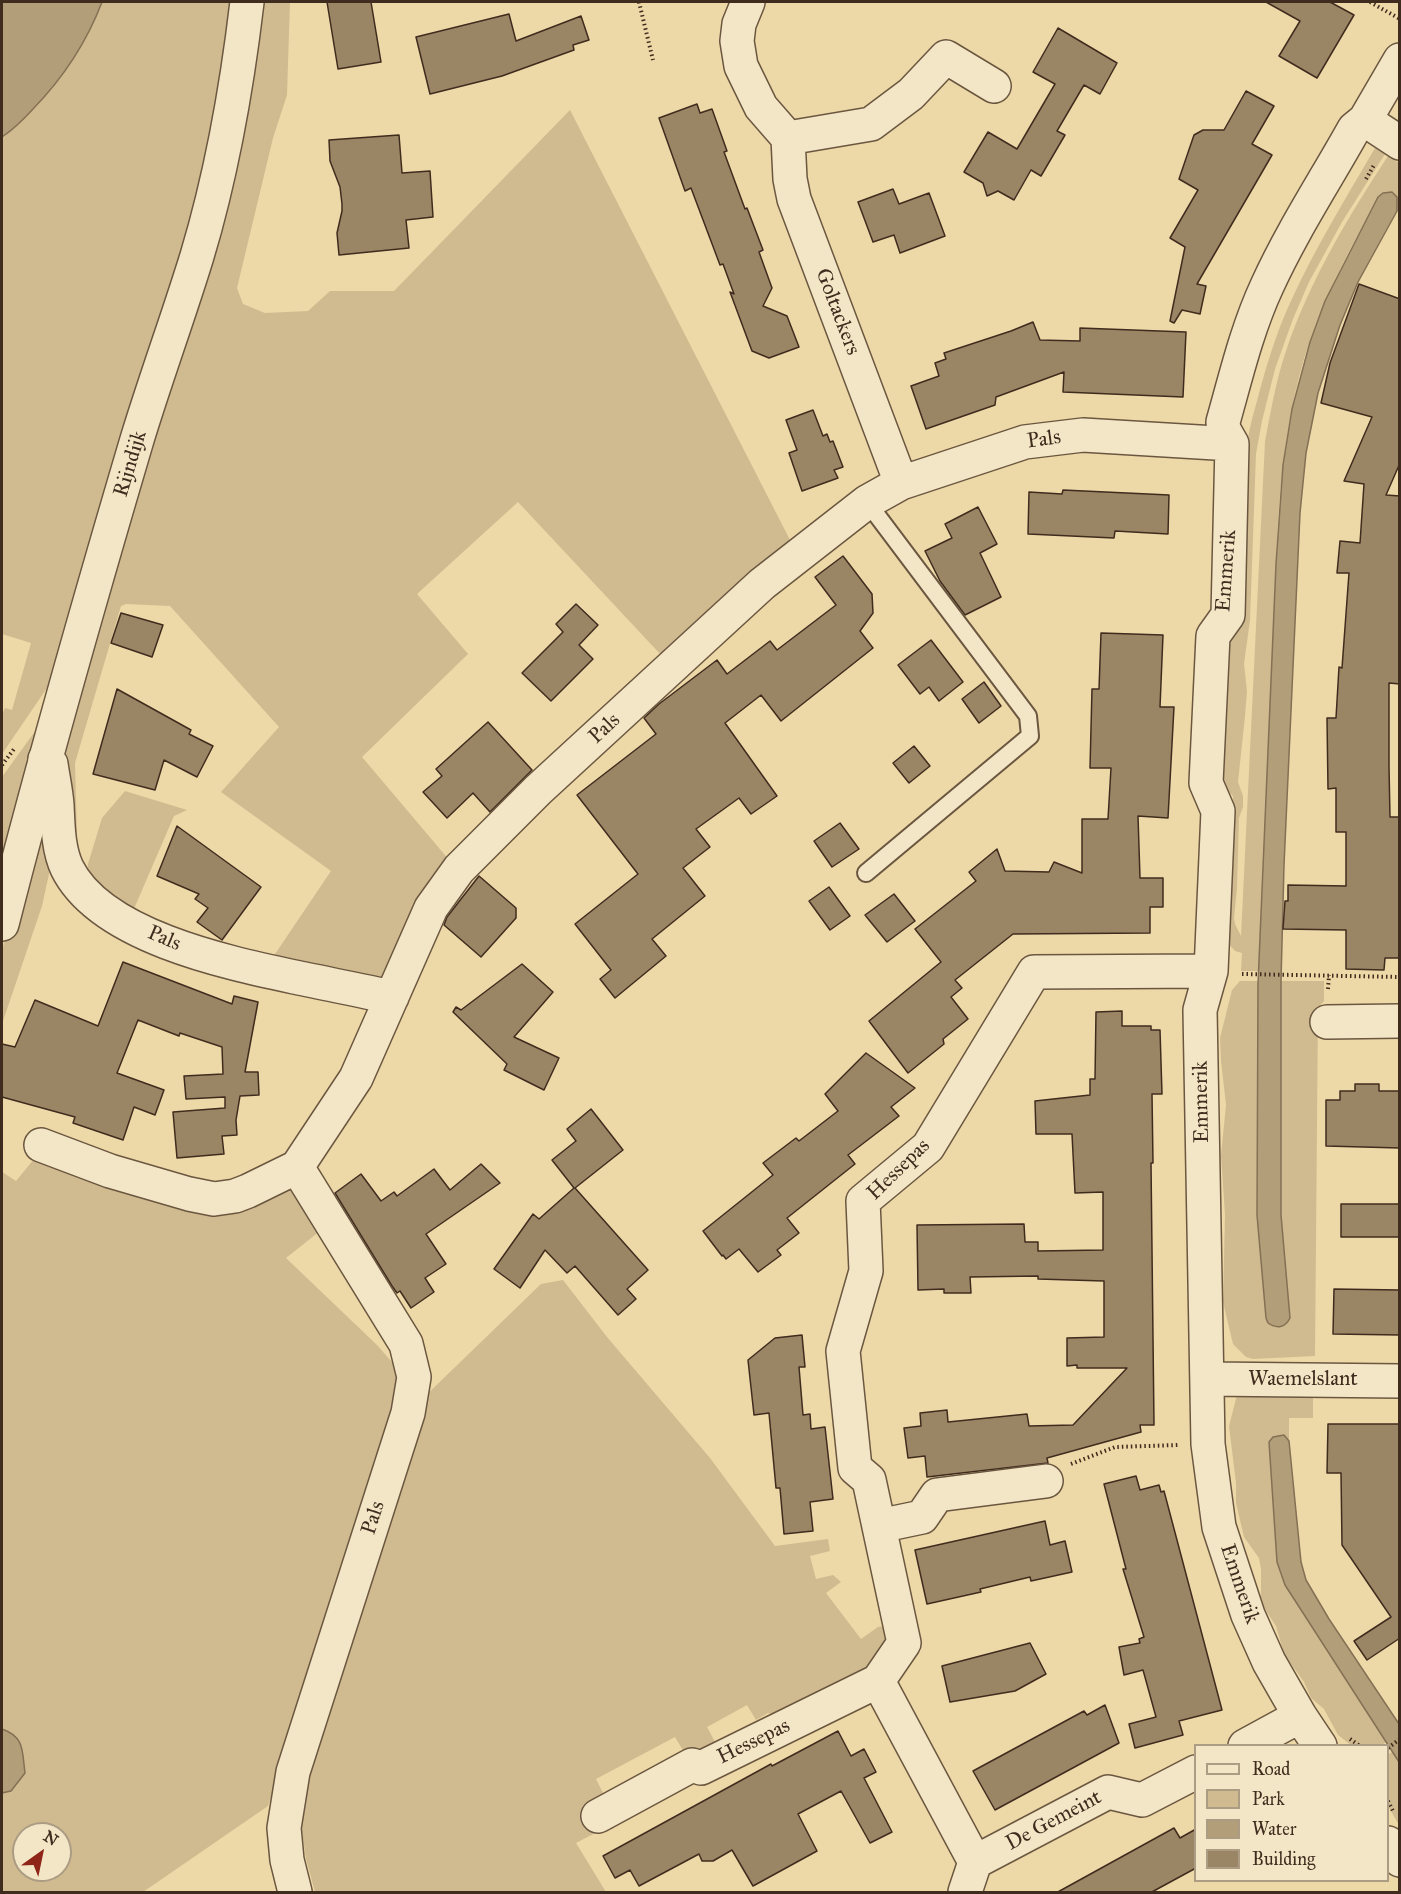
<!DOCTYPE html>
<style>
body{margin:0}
#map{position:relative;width:1401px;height:1894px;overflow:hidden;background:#edd8a7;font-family:"IM FELL Great Primer",serif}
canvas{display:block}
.frame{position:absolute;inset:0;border:3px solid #402c1e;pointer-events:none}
.legend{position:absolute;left:1194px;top:1744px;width:195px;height:138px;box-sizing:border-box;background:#f3e6c6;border:2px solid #ab9c83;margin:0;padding:8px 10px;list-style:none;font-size:18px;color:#402c1e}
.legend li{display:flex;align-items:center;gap:12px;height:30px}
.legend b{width:30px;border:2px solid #ab9c83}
.north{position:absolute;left:12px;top:1822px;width:60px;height:60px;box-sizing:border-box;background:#f3e6c6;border:2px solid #ab9c83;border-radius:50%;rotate:33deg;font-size:16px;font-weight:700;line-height:24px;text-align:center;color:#402c1e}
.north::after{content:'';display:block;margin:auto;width:21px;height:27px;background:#8f2418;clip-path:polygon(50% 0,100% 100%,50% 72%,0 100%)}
</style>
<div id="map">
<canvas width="1401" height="1894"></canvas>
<div class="frame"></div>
<ul class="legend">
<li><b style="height:8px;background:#f3e6c6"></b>Road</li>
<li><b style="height:16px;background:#d0bb90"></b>Park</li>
<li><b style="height:16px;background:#b29e78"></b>Water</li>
<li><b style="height:16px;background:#9a8565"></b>Building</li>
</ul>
<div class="north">N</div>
</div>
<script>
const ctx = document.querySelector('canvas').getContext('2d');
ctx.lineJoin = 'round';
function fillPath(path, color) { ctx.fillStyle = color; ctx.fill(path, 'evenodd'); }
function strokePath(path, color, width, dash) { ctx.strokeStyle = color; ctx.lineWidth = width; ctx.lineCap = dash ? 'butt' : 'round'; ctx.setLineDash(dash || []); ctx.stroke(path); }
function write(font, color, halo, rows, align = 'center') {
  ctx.font = font + ' "IM FELL Great Primer",serif'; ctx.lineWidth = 5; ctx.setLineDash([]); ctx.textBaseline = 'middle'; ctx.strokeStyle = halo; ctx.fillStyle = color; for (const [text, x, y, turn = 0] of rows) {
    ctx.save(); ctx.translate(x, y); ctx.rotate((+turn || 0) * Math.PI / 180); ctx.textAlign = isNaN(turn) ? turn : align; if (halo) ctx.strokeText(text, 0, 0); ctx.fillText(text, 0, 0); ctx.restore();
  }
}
const green = new Path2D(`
 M102 2H238L209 174 49 685 2 754V715L5 708 12 710 31 643 2 634V137C14 129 23 120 33 109 64 77 86 44 102 2Z
 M255 2H290L287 95 273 138 237 288 243 304 265 313 308 311 330 291H394L570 110 790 540 662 656 518 502 417 594 468 654 362 757 450 861 385 980 269 963 331 871 221 792 279 727 170 606 126 604 121 606 75 763 77 836 74 849 59 759Z
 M1375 148 1385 154 1342 222 1309 282 1293 319 1275 369 1262 421 1256 454 1250 620 1244 664 1247 691 1245 716 1238 782 1243 796V807L1239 818 1237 888 1234 918 1235 924 1241 936 1265 441C1271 411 1276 380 1286 351 1309 282 1348 217 1388 156L1399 163V213L1397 211V197H1378C1353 244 1327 290 1310 340 1277 436 1277 541 1273 641 1268 751 1264 861 1259 971H1241L1242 953 1235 951 1225 940 1233 796 1217 780 1224 643 1241 626 1243 551 1249 483C1241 458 1250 426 1257 401 1266 367 1276 333 1291 301 1315 248 1346 198 1375 148Z
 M41 723 2 875V777Z
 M46 780 54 851 42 906 2 1024V951Z
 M125 791 187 810 174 816 130 918 87 879 88 864 102 818Z
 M1240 981H1258L1257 1215 1268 1324 1282 1248 1281 1215V981H1324V1001L1318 1008 1315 1356 1253 1359 1246 1357 1233 1344 1223 1302 1225 1215 1221 1155 1226 1105 1221 1061 1220 1038 1232 990Z
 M39 1153 138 1192 290 1178 320 1231 286 1258 377 1345 398 1369 400 1390 268 1806 143 1892H2V1793L11 1791V1732L2 1729V1172L16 1181ZM24 1834H60V1870H24Z
 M563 1280 607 1337 710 1458 775 1546 828 1539 830 1551 810 1556 816 1579 833 1575 841 1582 826 1593 861 1639 878 1627 887 1625 892 1638 883 1662 781 1717 768 1713 756 1720 747 1705 707 1727 715 1742 699 1752H684L675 1737 596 1779 605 1797 597 1832 576 1843 606 1892H315L306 1859 300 1818 303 1785 419 1402 541 1284Z
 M1237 1395 1313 1397V1418H1289V1441L1284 1435 1273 1437 1269 1442 1277 1562 1285 1585 1386 1742 1382 1745H1351L1338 1735 1324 1709 1311 1698 1304 1682 1284 1654 1276 1626 1264 1608 1261 1597V1569L1259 1558 1244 1537 1236 1503V1483L1229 1426Z
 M1393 1751 1399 1762V1825L1388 1806V1755Z`);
const water = new Path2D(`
 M2 2H102C86 44 64 77 33 109 23 120 14 129 2 137Z
 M1392 192 1397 197V211L1358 282 1340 325 1318 393 1306 453 1300 513 1284 865 1281 981V1215L1290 1318C1285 1328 1277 1329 1268 1323L1266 1318 1257 1215 1258 984 1276 564 1283 465 1292 409 1310 342 1325 301 1378 197 1383 193Z
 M1284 1435 1289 1441 1301 1562 1306 1580 1329 1619 1399 1724V1762L1285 1585 1277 1562 1269 1442 1273 1437Z
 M2 1729C25 1737 22 1751 25 1773L11 1791 2 1793Z`);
const building = new Path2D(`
 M327 2H371L381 62 338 69Z
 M1266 2H1330L1354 15 1317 78 1279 56 1300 21Z
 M509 14 516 41 581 16 589 40 573 45 574 50 502 76 430 94 416 37Z
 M1058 28 1117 63 1100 94 1084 85 1057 131 1065 135 1041 176 1031 170 1014 200 998 191 987 196 983 183 964 172 988 132 1017 149 1055 84 1033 72Z
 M1246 91 1274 106 1252 144 1272 155 1197 284 1206 286 1200 314 1182 310 1174 323 1170 321 1185 247 1170 238 1198 190 1179 179 1194 135 1203 130H1224Z
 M697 104 700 113 712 109 727 151 724 152 745 209 747 208 763 250 759 252 772 288 763 306 787 316 799 347 769 358 752 351 730 292 734 294 723 264 720 265 691 188 685 191 659 118Z
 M399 135 402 173 430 171 433 217 406 220 409 248 339 255 337 233 342 211V204L340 187 330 161 329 140Z
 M893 189 899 204 929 193 945 236 900 253 894 235 873 242 858 202Z
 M1359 284 1400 299V463L1386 495 1400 496V684L1389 683V767L1390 817H1400V958H1385L1384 970 1346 969V930L1283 929 1285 901H1288V885L1346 886V832H1336V788L1328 789 1327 718H1336L1339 667 1342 668 1349 573H1337L1340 541 1360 543 1364 484 1344 481 1372 417 1321 403 1330 363Z
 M1033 322 1040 340 1080 341V328L1186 332 1183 397 1063 392 1064 372 996 397 995 405 926 429 911 386 939 376 935 363 946 359 944 353 1011 331Z
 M813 410 823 436 827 434 830 442 833 441 843 467 834 470 838 478 802 491 789 453 797 450 786 420Z
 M1063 490 1169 495 1168 534 1115 531 1114 538 1028 534 1029 492 1062 494Z
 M978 507 997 544 980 553 1001 597 965 615 940 581 925 551 952 538 945 524Z
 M843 556 872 594 873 613 860 631 873 648 781 721 761 695 725 723 777 796 751 814 739 798 696 829 710 847 683 868 705 896 652 939 666 956 615 998 600 979 611 970 575 924 638 874 577 795 656 734 644 718 659 704 717 660 727 674 770 641 777 650 836 605 815 577Z
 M576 604 598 625 579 645 593 659 551 701 522 673 563 632 556 624Z
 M121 613 163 625 152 657 111 643Z
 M1101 633 1163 635 1160 707H1174L1168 818 1138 816 1140 878H1163V907H1150V933L1013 934 955 980 962 988 951 997 968 1019 943 1039 944 1044 908 1073 869 1021 941 962 915 929 976 881 969 872 997 849 1005 871 1049 872 1054 862 1082 873V819H1108L1111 768H1090L1092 689H1099Z
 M931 640 963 682 939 701 929 687 920 694 898 665Z
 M984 682 1001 706 979 723 962 699Z
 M117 689 191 730 189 734 213 746 197 777 164 760 155 790 93 774Z
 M488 722 532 770 490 812 473 793 447 818 423 792 442 776 436 769Z
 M914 746 930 766 909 783 893 763Z
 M840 823 859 849 832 867 814 841Z
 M177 826 261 887 222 940 197 922 208 908 195 899 199 894 157 876Z
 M479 876 516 908V918L481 957 444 925 447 917Z
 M829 887 850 916 830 930 809 901Z
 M894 894 915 921 887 942 865 915Z
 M123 962 232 1004 234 996 258 1002 245 1072H258L259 1095 240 1096 236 1120 237 1135 222 1136 224 1154 177 1158 173 1112 225 1108V1097L186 1099 184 1076 223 1074 222 1047 180 1033 179 1036 138 1020 117 1073 164 1090 155 1115 134 1107 123 1140 73 1123 75 1117 2 1097V1044L15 1047 35 1000 98 1026Z
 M522 964 553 992 514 1037 559 1058 544 1090 504 1070 507 1064 453 1012 456 1007 461 1010Z
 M1122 1011V1026H1151V1030H1160L1162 1094H1152L1153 1163H1151L1154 1425H1140L1141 1432 1047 1458 1048 1463 927 1477 925 1456 908 1458 904 1428 921 1426 920 1413 947 1410 948 1422 1027 1414 1029 1426 1073 1425 1127 1368H1077V1365L1067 1366V1338L1104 1337V1281L1038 1279V1276L970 1277 971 1293H944V1289L918 1290 917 1225 1024 1224 1025 1242H1038V1251L1103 1250V1192L1075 1193 1072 1134H1036L1035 1101 1090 1095V1079H1095L1096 1012Z
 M866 1053 915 1088 891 1107 899 1116 848 1155 855 1164 787 1218 799 1233 777 1250 781 1255 758 1272 739 1249 726 1259 723 1255 722 1256 703 1231 773 1175 763 1163 796 1138 799 1141 838 1111 825 1094Z
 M1355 1084H1379V1091H1400V1148L1326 1146V1100H1340V1091H1355Z
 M591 1109 623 1150 575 1188 648 1270 627 1289 636 1299 618 1315 575 1266 567 1273 545 1250 520 1288 494 1269 533 1214 539 1219 574 1188 552 1160 576 1141 567 1129Z
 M481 1164 500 1183 426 1234 446 1264 425 1278 434 1292 411 1308 400 1291 397 1293 392 1286 335 1193 361 1174 381 1201 394 1192 397 1196 434 1169 450 1190Z
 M1341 1204H1400V1237H1341Z
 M1334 1289 1400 1290V1335L1333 1334Z
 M802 1335 805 1367H799L803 1415 810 1414 811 1429 825 1427 833 1499 810 1502 813 1531 784 1534 780 1488H776L769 1413 754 1415 748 1360 775 1338Z
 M1328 1424H1400V1638L1367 1660 1354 1641 1391 1617 1342 1545 1341 1473H1327Z
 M1136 1476 1140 1490 1159 1485 1161 1492 1164 1491 1222 1710 1179 1721 1183 1735 1135 1748 1129 1724 1156 1717 1143 1670 1124 1675 1119 1647 1140 1643 1139 1639 1144 1637 1123 1569H1126L1104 1484Z
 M1045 1521 1050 1545 1065 1541 1072 1572 1031 1581 1030 1577 980 1589 981 1592 927 1604 915 1550Z
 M1030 1643 1046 1674 1015 1691 950 1702 942 1666Z
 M1105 1705 1119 1743 995 1810 973 1771 1084 1711 1087 1715Z
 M838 1731 851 1756 864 1749 876 1772 864 1778 892 1832 870 1843 841 1791 798 1814 817 1851 753 1886 732 1850 713 1861H702L699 1854 639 1886 630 1870 615 1878 603 1856 771 1764 772 1766Z
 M1174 1828 1180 1838 1196 1829V1868L1150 1893H1056Z`);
const path = new Path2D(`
 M639 2 653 60
 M1370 2 1400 19
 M1366 179 1374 165
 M2 765 14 749
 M1242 974 1400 977
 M1328 989 1329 975
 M1071 1464 1115 1447 1178 1445
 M1350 1739 1360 1746
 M1388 1748 1400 1739
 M1388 1801 1393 1811`);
const service = new Path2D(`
 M866 873 1030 736 1028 716 867 502`);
const minor = new Path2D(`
 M748 2 739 24 737 41 741 66 761 107 788 138 790 179 794 199 901 483
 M1365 120 1400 143
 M788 138 871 124 911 94 946 57 994 86
 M45 759 51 764C53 778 56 791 57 805 58 825 58 849 67 868 101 937 229 963 299 978 330 984 361 991 392 997
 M1327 1022 1400 1021
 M41 1145 110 1171 189 1194 214 1199 235 1196 248 1191 297 1167 356 1078 431 908 459 869 538 790 762 584 867 502 901 483 1025 442 1083 435 1232 444
 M1207 1379 1400 1381
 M879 1526 922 1517 937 1495 1046 1481
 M878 1681 975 1862
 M1245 1746 1300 1716
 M1320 1746 1300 1716 1269 1662 1248 1615 1219 1527 1208 1444 1200 1010 1211 971 1218 811 1206 783 1213 636 1228 615 1232 444 1224 430 1223 422C1236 376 1247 329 1267 286 1292 231 1325 181 1354 129L1365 120 1400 60
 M598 1816 692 1765 701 1768 878 1681 904 1643 869 1480 855 1468 843 1351 866 1271 863 1201 928 1147 1034 972 1211 971
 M1388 1843 1400 1860
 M295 1892 287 1860 284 1828 293 1772 408 1413 414 1377 406 1344 297 1167
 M965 1892 975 1862 1108 1792 1142 1800 1196 1772`);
const tertiary = new Path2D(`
 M2 924C43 763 89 602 136 443 155 380 178 318 197 256 222 173 237 87 247 2`);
const streetNames = [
 ["Goltackers",837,312,69],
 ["Pals",1044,440,-8],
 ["Rijndijk",131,464,-73],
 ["Emmerik",1227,571,-86],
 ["Pals",605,729,-43],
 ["Pals",164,939,23],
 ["Emmerik",1202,1102,-91],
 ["Hessepas",899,1170,-44],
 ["Waemelslant",1303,1380],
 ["Pals",374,1518,-72],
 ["Emmerik",1239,1584,71],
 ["Hessepas",754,1742,-26],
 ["De Gemeint",1054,1821,-28]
];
fillPath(green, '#d0bb90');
fillPath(water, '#b29e78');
strokePath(water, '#847054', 1.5);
fillPath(building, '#9a8565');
strokePath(building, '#402c1e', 1.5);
strokePath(service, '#6b5740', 20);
strokePath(minor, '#6b5740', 36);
strokePath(tertiary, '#6b5740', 36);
strokePath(path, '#402c1e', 4, [1.5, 3]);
strokePath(service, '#f3e6c6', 16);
strokePath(minor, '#f3e6c6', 33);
strokePath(tertiary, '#f3e6c6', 33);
write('21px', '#402c1e', '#f3e6c6', streetNames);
</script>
